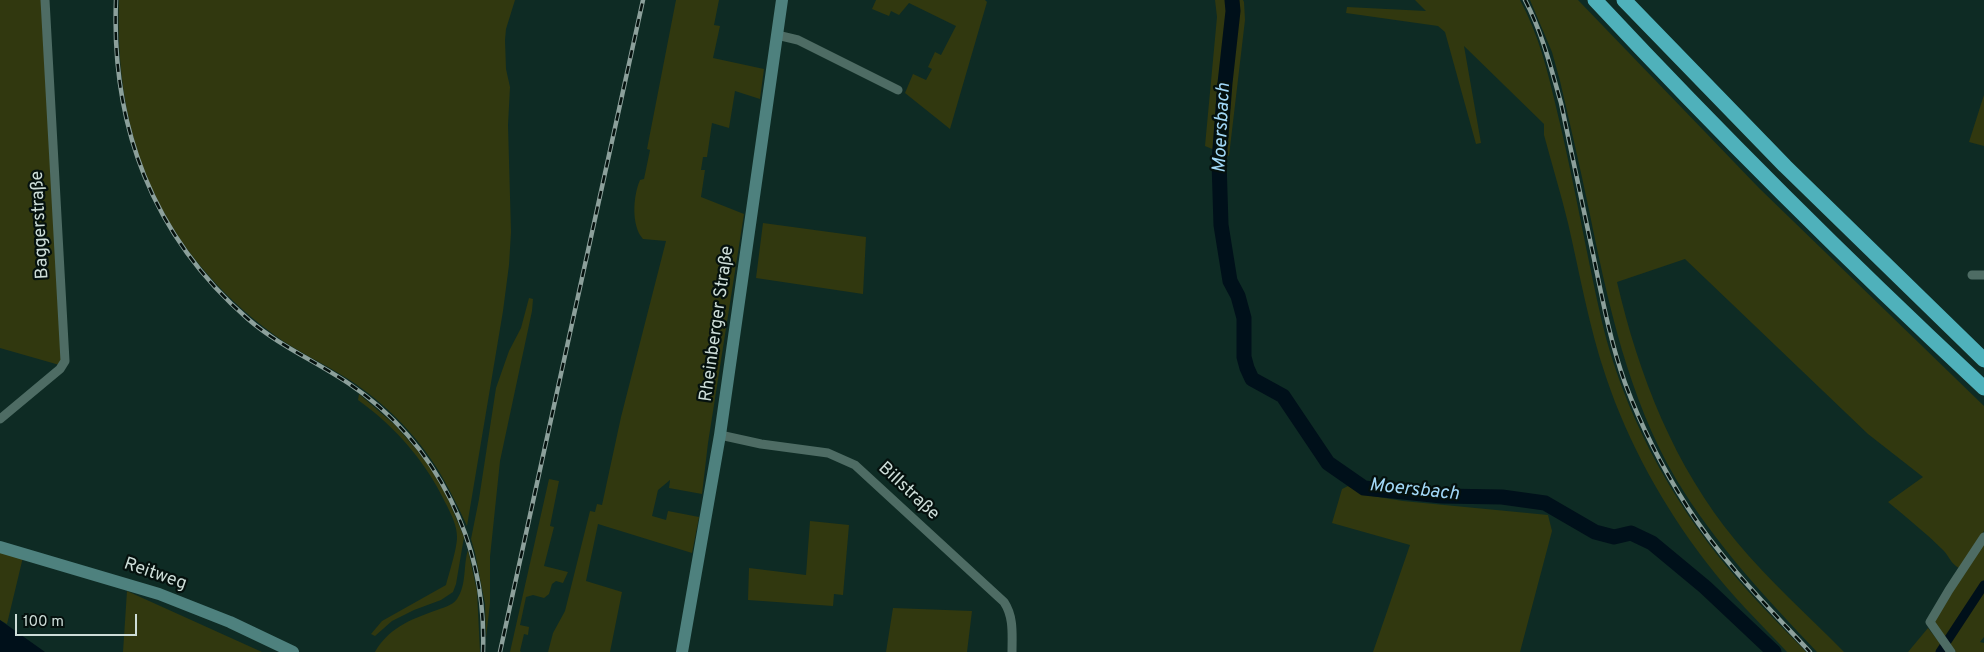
<!DOCTYPE html>
<meta charset="utf-8">
<style>
body{margin:0}
#map{position:relative;width:1984px;height:652px;overflow:hidden;background:#0e2b24;font-family:Overpass,sans-serif}
canvas{display:block}
.scale{position:absolute;left:15px;top:614px;width:122px;height:22px;box-sizing:border-box;border:2px solid #cdddd8;border-top:0;padding-left:6px;font-size:15px;line-height:18px;white-space:nowrap;color:#cdddd8;-webkit-text-stroke:4px #05110e;paint-order:stroke}
</style>
<div id="map">
<canvas width="1984" height="652"></canvas>
<div class="scale">100 m</div>
</div>
<script>
const ctx = document.querySelector('canvas').getContext('2d');
ctx.lineJoin = 'round';
function fillPath(path, color) { ctx.fillStyle = color; ctx.fill(path, 'evenodd'); }
function strokePath(path, color, width, dash) { ctx.strokeStyle = color; ctx.lineWidth = width; ctx.lineCap = dash ? 'butt' : 'round'; ctx.setLineDash(dash || []); ctx.stroke(path); }
function write(font, color, halo, rows, align = 'center') {
  ctx.font = font + ' Overpass,sans-serif'; ctx.lineWidth = 4.5; ctx.setLineDash([]); ctx.textBaseline = 'middle'; ctx.strokeStyle = halo; ctx.fillStyle = color; for (const [text, x, y, turn = 0] of rows) {
    ctx.save(); ctx.translate(x, y); ctx.rotate((+turn || 0) * Math.PI / 180); ctx.textAlign = isNaN(turn) ? turn : align; if (halo) ctx.strokeText(text, 0, 0); ctx.fillText(text, 0, 0); ctx.restore();
  }
}
const green = new Path2D(`
 M0 0H41L63 366 0 348Z
 M119 0H515L506 29 505 40 506 69 510 87 508 125 511 232 509 265 503 311 467 526C460 511 453 496 445 482 423 441 387 404 348 379 323 363 296 351 273 334 160 250 114 140 119 0Z
 M676 0H719L714 25 720 26 713 58 764 69 760 99 735 91 729 128 712 123 707 157H703L701 170H705L701 197 744 214 708 443 702 494 669 488 670 480 658 490 652 516 666 520 668 511 699 517 692 553 598 524 586 581 622 592 610 652H548L553 633 565 611 590 511 595 512 597 504 602 505 621 417 666 241 643 239C631 226 633 196 640 180L644 179 650 150 647 149Z
 M876 0H985L987 2 950 129 905 93 913 74 926 80 932 69 928 67 935 52 941 55 956 26 909 3 899 15 891 11 889 16 872 9Z
 M1215 0H1243L1244 2 1245 20 1229 156 1205 146 1217 17Z
 M1415 0H1520C1539 35 1548 72 1557 111 1574 181 1586 252 1602 322 1623 411 1670 499 1729 569 1753 598 1780 625 1806 652H1787C1760 623 1730 594 1706 562 1664 507 1628 443 1606 377 1589 327 1580 275 1568 223 1561 194 1552 165 1544 135V124L1464 46 1481 143 1476 144 1445 32 1438 26 1346 13 1347 7 1426 11Z
 M1530 0H1578L1759 188 1984 406V531L1959 568C1951 564 1949 556 1943 550 1926 533 1907 518 1888 502L1923 477 1868 434 1685 259 1617 282C1639 376 1674 466 1736 541 1769 581 1808 615 1844 652H1817C1766 598 1715 544 1676 479 1628 397 1608 303 1589 210 1580 167 1570 124 1560 81L1552 52Z
 M1984 95V146L1969 142Z
 M763 223 866 237 863 294 756 278Z
 M529 298 533 299 532 311 500 461 490 557V603L486 638 485 604 475 553 471 539 479 499 496 388 509 351 521 328Z
 M359 394 395 425 417 450 434 473 448 499 464 537 456 584 453 592 441 600 414 610 392 621 375 636 371 634 382 621 446 585C449 573 457 549 457 537 457 525 451 514 446 504 426 462 396 427 358 400Z
 M549 479 559 481 550 526 554 527 544 566 568 572 563 583 556 581 552 584 549 594 544 598 533 595 526 597 520 625 529 627 528 635 524 634 520 651 521 652H510Z
 M1348 486 1372 496 1403 501 1548 515 1552 531 1520 652H1373L1410 545 1332 523 1342 489Z
 M810 521 849 525 843 595 834 594 833 606 748 600 749 568 806 575Z
 M1984 542V637L1980 642 1984 643V652H1956L1933 623Z
 M0 547 24 553 7 624 0 620Z
 M468 550 477 591 480 652H375C388 629 409 620 434 611 442 608 452 606 457 599 467 585 463 565 468 550Z
 M127 591 262 652H123Z
 M893 608 972 611 967 652H886Z
 M1928 628 1947 652H1908Z`);
const water = new Path2D(`
 M0 620 45 652H0Z`);
const canal = new Path2D(`
 M1940 652 1984 585`);
const river = new Path2D(`
 M1232 0 1233 11 1225 83 1219 161 1221 225 1230 281 1238 296 1244 318V357L1247 368 1252 379 1283 396 1328 463 1364 488 1442 496 1502 497 1545 503 1595 532 1614 537 1631 533 1652 543 1705 587 1774 652`);
const street = new Path2D(`
 M777 35 798 40 898 90
 M1972 275H1984
 M0 419 60 369 65 361 45 0
 M720 435 761 444 828 453 855 465 1004 602C1014 617 1012 634 1012 652
 M1951 652 1930 622 1949 590 1984 537`);
const secondary = new Path2D(`
 M0 547 159 594 230 622 293 652
 M682 652 720 435 782 0`);
const highway = new Path2D(`
 M1595 0C1720 134 1850 263 1984 388
 M1624 0 1785 166 1984 360`);
const rail = new Path2D(`
 M116 0C111 125 152 236 248 319 278 345 315 361 348 383 438 443 487 545 483 652
 M1525 0C1542 32 1551 68 1561 103 1572 153 1582 204 1593 254 1602 297 1610 341 1625 383 1641 426 1663 469 1688 508 1722 561 1767 606 1810 652
 M500 652 643 0`);
const streetNames = [
 ["Baggerstraße",41,225,-93],
 ["Rheinberger Straße",718,324,-82],
 ["Billstraße",908,492,43],
 ["Reitweg",155,575,19]
];
const waterNames = [
 ["Moersbach",1223,128,-87],
 ["Moersbach",1414,491,6]
];
fillPath(green, '#31380f');
fillPath(water, '#00101a');
strokePath(canal, '#00101a', 9);
strokePath(river, '#00101a', 15);
strokePath(street, '#4e6c64', 9);
strokePath(secondary, '#4e817e', 12);
strokePath(highway, '#4fb1bb', 15);
strokePath(rail, '#8ca09b', 4.5);
strokePath(rail, '#05110e', 2.5, [8]);
write('18px', '#cdddd8', '#05110e', streetNames);
write('italic 19px', '#a2d8f7', '#05110e', waterNames);
</script>
